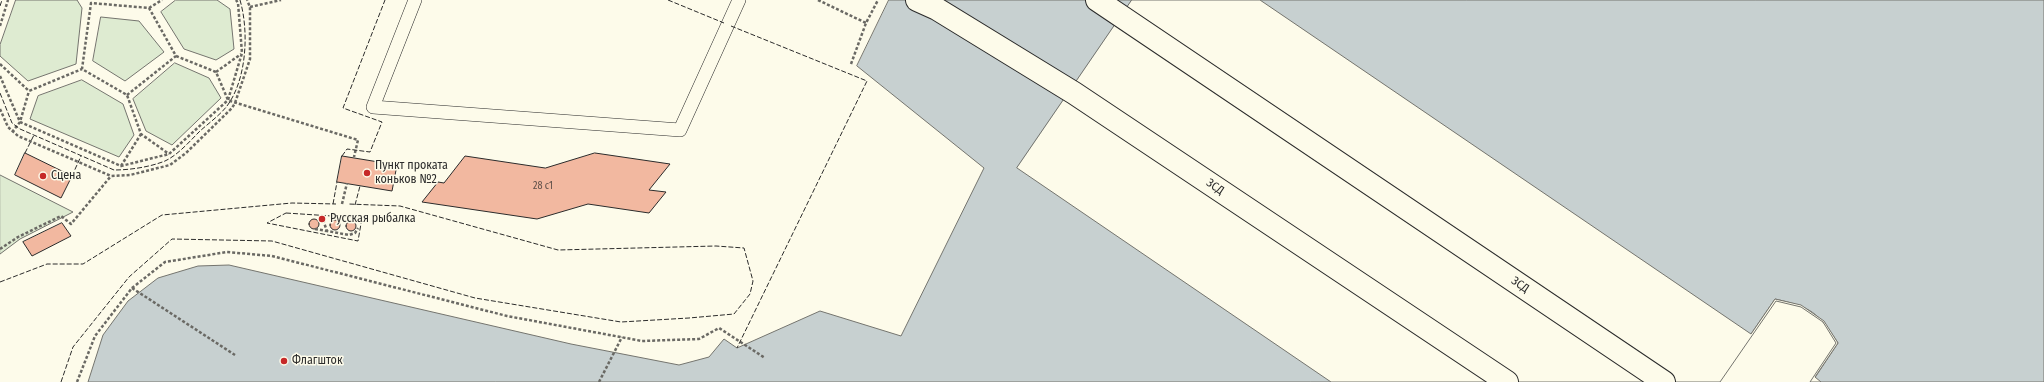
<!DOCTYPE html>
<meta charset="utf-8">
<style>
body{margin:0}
canvas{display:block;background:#fdfbea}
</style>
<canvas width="2044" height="382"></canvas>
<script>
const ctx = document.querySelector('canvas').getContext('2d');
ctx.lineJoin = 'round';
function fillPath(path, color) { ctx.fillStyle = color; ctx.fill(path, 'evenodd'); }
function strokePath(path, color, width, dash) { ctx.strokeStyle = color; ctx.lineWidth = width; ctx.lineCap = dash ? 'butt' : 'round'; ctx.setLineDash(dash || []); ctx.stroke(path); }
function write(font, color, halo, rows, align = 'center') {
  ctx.font = font + ' "Fira Sans Condensed",sans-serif'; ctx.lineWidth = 3; ctx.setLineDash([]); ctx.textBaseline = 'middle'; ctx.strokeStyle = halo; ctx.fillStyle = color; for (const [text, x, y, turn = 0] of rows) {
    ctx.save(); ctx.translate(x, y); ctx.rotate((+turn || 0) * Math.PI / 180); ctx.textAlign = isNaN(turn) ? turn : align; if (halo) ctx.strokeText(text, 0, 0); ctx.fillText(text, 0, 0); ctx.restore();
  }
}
const green = new Path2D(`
 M16 0H77L82 8 76 64 28 81 0 56V45Z
 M176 0H217L230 9 234 49 216 60 184 49 161 12Z
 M101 17 139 21 164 52 125 81 93 61Z
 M175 63 209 78 221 98 172 145 146 131 133 99Z
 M82 80 123 104 134 135 119 157 30 119 38 96Z
 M0 175 73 212 20 239 0 254Z`);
const water = new Path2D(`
 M889 0H2044V382H1812L1838 343C1818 312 1811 307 1775 299L1718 382H88L103 335 128 301 158 278 198 266 229 265 571 344 679 365 709 357 724 339 737 348 820 311 901 336 984 168 857 66Z`);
const pier = new Path2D(`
 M1132 0H1260L1751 334 1775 299 1801 305 1824 321 1838 343 1815 377 1821 382H1810L1836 343 1823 322 1801 307 1776 301 1720 382H1331L1017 168Z`);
const building = new Path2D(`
 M25 153 72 176 61 198 15 175Z
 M595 153 670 164 649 190 666 192 649 213 588 204 537 219 422 202 438 182 444 183 465 156 545 168Z
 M342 156 397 165 392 191 337 182Z
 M309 224a5 5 0 1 1 10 0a5 5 0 1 1-10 0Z
 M330 225a5 5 0 1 1 10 0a5 5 0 1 1-10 0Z
 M346 226a5 5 0 1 1 10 0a5 5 0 1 1-10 0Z
 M62 223 71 236 32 256 23 242Z`);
const path = new Path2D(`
 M818 0 866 23
 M250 7 281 0
 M149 8 162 0
 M0 26 8 0
 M176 56 216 72 228 100 230 101 358 140 354 157
 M0 64 29 91 82 69
 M851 64 866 23 878 0
 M216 72 241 54
 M0 76 20 122 121 166 169 154 228 100 242 53 238 3 236 0
 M127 95 176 56 149 8 91 3 82 69 127 95 141 134 169 154
 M0 109 8 127 18 136 111 176 130 175 170 165 186 153 232 108 235 103 250 59V7L247 0
 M12 132 20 122 29 91
 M121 166 141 134
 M342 204 347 183
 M323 220 327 231 349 235 355 233 358 228
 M315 229 327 231
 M0 249 18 237 61 216 71 224 111 176
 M132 288 235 355
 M77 382 95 336 132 288 165 262 227 252 272 256 507 316 642 341 699 339 719 328 765 358
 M599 382 622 337`);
const service = new Path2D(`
 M415 0 373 107 680 130 739 0`);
const motorway = new Path2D(`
 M917 0 937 9 1074 93 1507 382
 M1097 0 1664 382`);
const fence = new Path2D(`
 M668 0 724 23
 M0 6 2 0
 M731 26 867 81 737 348
 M0 93 12 123 20 129 114 170C130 170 150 167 165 161 178 155 190 141 200 131 209 123 220 115 227 106 247 79 249 31 240 0
 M25 153 34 135
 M342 156 347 149 370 152 382 122 343 108 385 0
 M72 176 81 156
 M333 204 337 182
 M355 205 360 186
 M286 213 362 218 358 241 267 223Z
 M0 282 47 264H83L162 215 292 203 336 204
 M61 382 73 347 129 277 172 239 272 241 475 298 621 322 689 318 734 314 750 294 753 281 744 248 716 246 558 250 400 206 348 204`);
const markers = [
 [367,173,4,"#c62828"],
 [43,176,4,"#c62828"],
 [322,219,4,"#c62828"],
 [284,361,4,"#c62828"]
];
const numberNames = [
 ["28 с1",543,186]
];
const poiNames = [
 ["Пункт проката",375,166],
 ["коньков №2",375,180],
 ["Сцена",51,176],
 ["Русская рыбалка",330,219],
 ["Флагшток",292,361]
];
const streetNames = [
 ["ЗСД",1215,187,34],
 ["ЗСД",1520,285,34]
];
fillPath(green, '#deebd1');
strokePath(green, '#74746e', 1);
fillPath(water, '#c7d0d0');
strokePath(water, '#74746e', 1);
fillPath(pier, '#fdfbea');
strokePath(pier, '#74746e', 1);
fillPath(building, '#f2b8a0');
strokePath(building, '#2b2b2b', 1);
strokePath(service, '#2b2b2b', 14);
strokePath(motorway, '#2b2b2b', 24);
strokePath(path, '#6a6964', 2.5, [3, 2]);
strokePath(service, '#fdfbea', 13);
strokePath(motorway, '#fdfbea', 22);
strokePath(fence, '#2b2b2b', 1, [5, 2]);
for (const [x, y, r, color] of markers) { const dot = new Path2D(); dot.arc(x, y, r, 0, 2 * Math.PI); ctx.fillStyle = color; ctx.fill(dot); strokePath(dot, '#fdfbea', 1.5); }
write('10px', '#5d4e48', null, numberNames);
write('12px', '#2b2b2b', '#fdfbea', poiNames, 'left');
write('12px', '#2b2b2b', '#fdfbea', streetNames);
</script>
